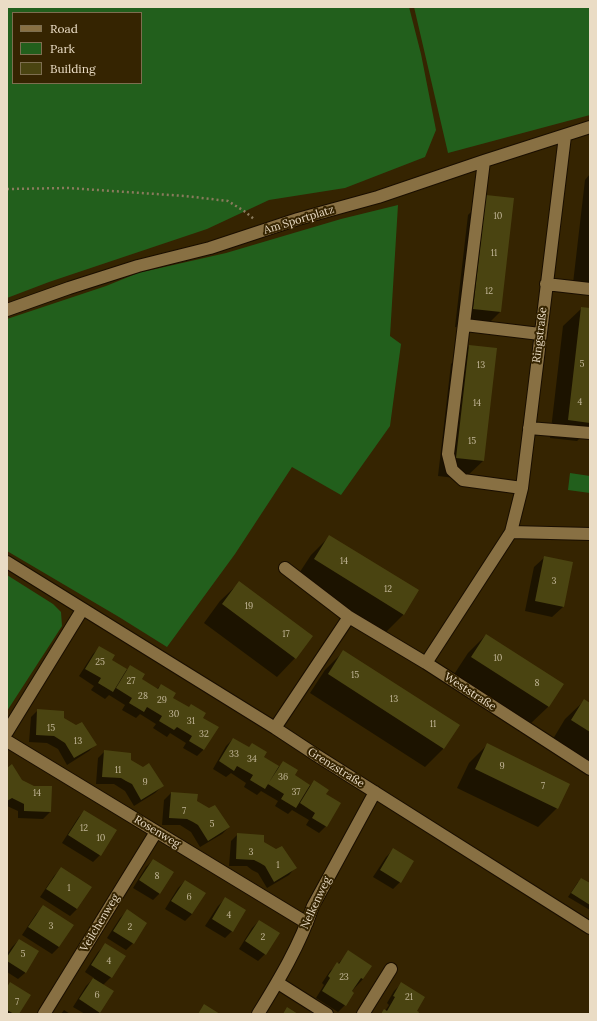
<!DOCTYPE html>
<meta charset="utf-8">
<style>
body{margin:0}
#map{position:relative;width:597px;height:1021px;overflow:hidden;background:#352401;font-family:Lora,serif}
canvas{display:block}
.frame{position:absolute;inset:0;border:8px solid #eadcc5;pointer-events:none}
.legend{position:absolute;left:12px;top:12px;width:130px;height:72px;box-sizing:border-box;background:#352401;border:1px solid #7d6e4f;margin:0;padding:5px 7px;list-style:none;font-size:12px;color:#eadcc5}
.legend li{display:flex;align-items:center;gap:8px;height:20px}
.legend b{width:20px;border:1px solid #7d6e4f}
</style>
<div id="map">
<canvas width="597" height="1021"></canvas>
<div class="frame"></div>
<ul class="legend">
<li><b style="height:5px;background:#887043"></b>Road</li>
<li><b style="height:11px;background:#225f1c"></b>Park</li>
<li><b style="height:11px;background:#4a4411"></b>Building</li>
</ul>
</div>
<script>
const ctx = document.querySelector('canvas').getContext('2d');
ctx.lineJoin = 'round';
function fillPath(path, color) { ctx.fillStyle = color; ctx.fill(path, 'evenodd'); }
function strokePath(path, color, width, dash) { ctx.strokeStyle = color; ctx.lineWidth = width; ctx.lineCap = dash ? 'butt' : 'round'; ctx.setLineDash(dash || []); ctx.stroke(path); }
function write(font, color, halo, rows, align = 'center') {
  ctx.font = font + ' Lora,serif'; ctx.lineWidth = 4; ctx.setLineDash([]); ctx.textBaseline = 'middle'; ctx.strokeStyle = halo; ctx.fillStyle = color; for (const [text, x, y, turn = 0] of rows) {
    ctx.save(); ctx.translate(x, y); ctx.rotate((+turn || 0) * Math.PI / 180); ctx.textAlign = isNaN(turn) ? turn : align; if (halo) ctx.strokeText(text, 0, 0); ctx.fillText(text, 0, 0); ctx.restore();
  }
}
const green = new Path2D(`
 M7 7H409L421 54 436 130 425 157 345 188 269 200 207 229 49 282 7 298ZM13 13H141V83H13Z
 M414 7H590V115L448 153Z
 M398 205 390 336 401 344 390 426 341 495 292 467 235 554 167 647 119 617 7 551V319L106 286 138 273 226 253 341 219Z
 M570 473 590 476V493L568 490Z
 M7 575 53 604 61 612 62 626 7 711Z`);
const shadow = new Path2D(`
 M590 174V294L572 292 585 180Z
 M487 196 500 312 482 330 455 327 468 215Z
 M582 308 590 309V428L577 441 550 438 563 326Z
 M469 346 483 461 464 479 438 476 451 364Z
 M329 537 404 614 385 633 296 578 311 555Z
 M545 557 563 607 552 617 525 611 534 567Z
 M239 583 295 658 277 677 204 623 220 601Z
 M486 635 563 684 548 707 529 725 453 676 468 653Z
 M100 647 110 660 127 670 130 667 141 679 157 689 161 685 172 698 202 718 204 749 197 756 183 748 186 743 170 733 167 737 153 728 156 724 140 714 136 718 122 710 125 705 109 695 105 699 91 690 94 686 79 676 93 654Z
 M344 651 444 748 425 767 310 693 325 670Z
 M584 701 590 705V762L553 739 565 719Z
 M38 710 63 719 96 744 89 751 67 765 58 749 47 743 29 742 31 717Z
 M233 739 248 748 252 744 262 757 279 767 283 763 293 776 310 786 314 781 324 795 326 826 319 833 306 825 309 820 292 810 288 814 275 806 278 801 261 791 257 795 244 787 246 783 231 773 226 777 213 769 226 746Z
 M487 745 557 808 538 827 457 788 469 763Z
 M105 751 130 760 162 786 155 793 134 806 125 791 114 784H96L98 758Z
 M7 769 22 781 50 812 43 819 18 818V811L7 806Z
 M171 793 196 802 229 827 222 834 200 847 191 832 180 825H162L164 800Z
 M84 811 100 855 93 862 62 843 78 818Z
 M238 834 263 843 295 868 289 875 267 888 258 873 252 870 247 866H229L231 841Z
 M393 850 413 861 400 882 393 889 373 877 386 857Z
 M153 860 160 893 153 900 133 888 146 867Z
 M61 869 77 909 70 916 40 897 54 876Z
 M185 881 192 914 185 921 165 909 178 888Z
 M578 882 590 884V910L568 897Z
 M225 899 245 911 232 931 225 938 205 926 218 906Z
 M43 907 59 947 52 954 22 935 36 914Z
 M127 911 133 943 126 950 107 938 120 918Z
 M259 921 265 954 258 961 239 949 252 928Z
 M19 940 25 973 18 979 7 972V954L12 947Z
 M105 945 111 977 103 985 100 1012 98 1014H85L73 1007 86 986 94 978 85 972 98 952Z
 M348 952 363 979 351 992 353 993 345 1005 338 1012 316 998 324 985 322 983 330 971 338 964Z
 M10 983 18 1014H7V987Z
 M401 984 417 1014H381L385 1011 389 1005 387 1003 394 991Z
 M64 1010 70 1014H61Z`);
const building = new Path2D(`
 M486 195 514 198 501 312 473 309Z
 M581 307 590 308V423L568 420Z
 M469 345 497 348 484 461 456 458Z
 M329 535 419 590 404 615 314 559Z
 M544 556 573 562 564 607 535 601Z
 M239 581 313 636 296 659 222 604Z
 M486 634 564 684 549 707 471 657Z
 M99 646 115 655 112 660 127 669 113 692 98 683 101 678 85 669Z
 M343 650 460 725 444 749 328 674Z
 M130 665 145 674 142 679 158 689 161 684 176 693 173 698 189 707 191 704 206 713 203 718 219 727 204 750 189 741 192 736 177 727 174 730 159 721 162 716 147 707 144 712 129 703 132 698 116 688Z
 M584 699 590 703V732L571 720Z
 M37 709 64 711V718L76 725 82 722 97 745 74 758 65 743 54 736 36 735Z
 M233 738 249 747 252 743 267 752 264 757 279 766 265 789 250 780 253 775 237 766 234 771 219 761Z
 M487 743 570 784 558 809 475 769Z
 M104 750 131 753V760L143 767 149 763 164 786 141 800 132 784 126 781 121 778 102 777Z
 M283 761 298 770 295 775 310 785 296 808 281 799 284 794 268 784Z
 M12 764 22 780 34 786H52L51 812 24 811V804L12 798 7 801V768Z
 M314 780 329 790 326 794 341 803 327 827 312 818 315 813 300 803Z
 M171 792 198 794 197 801 209 808 215 805 230 827 208 841 198 825 193 822 187 819 169 818Z
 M84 810 117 830 101 856 68 835Z
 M237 833 264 835V842L276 849 282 846 297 868 274 882 265 866 260 863 254 860 236 859Z
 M393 848 414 861 401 883 380 870Z
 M153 859 174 872 160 894 139 880Z
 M61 867 92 887 77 909 46 889Z
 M581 878 590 883V905L571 893Z
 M185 880 206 893 192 914 171 901Z
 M225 897 246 910 233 932 212 919Z
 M43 905 74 925 59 947 28 927Z
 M127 909 147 923 134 944 113 931Z
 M259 920 280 933 266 955 245 941Z
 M19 939 39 951 26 973 7 961V957Z
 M105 943 126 956 112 978 91 965Z
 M348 950 372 966 363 979 361 978 352 991 354 993 346 1006 322 991 330 978 328 976 337 962 339 964Z
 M93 978 114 991 100 1013 79 999Z
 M10 982 31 995 19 1014H14L7 1010V987Z
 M401 982 425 997 417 1011 419 1012 418 1014H381L384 1009 387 1011 395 997 393 996Z
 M204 1004 220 1014H198Z
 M287 1007 298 1014H283Z`);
const path = new Path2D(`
 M7 189 68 188 185 196 228 201 244 211 254 219`);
const minor = new Path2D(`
 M484 161 448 454 452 470 463 480 522 488
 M546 284 590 289
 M7 310 69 288 138 266 210 248 298 219 378 197 484 161 590 127
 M465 325 540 334
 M529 428 590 433
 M511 532 590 534
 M7 562 275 728 316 755 590 928
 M285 568 349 617 426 663 590 769
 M426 663 511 532 522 488 565 136
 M275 728 349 617
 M7 732 82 610
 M7 741 307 923
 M278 983 327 1014
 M44 1014 156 832
 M258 1014C279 980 300 945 313 906L375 792
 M363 1014 391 969`);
const numberNames = [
 ["10",498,216],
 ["11",494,253],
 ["12",489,291],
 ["5",582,364],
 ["13",481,365],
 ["4",580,402],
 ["14",477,403],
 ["15",472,441],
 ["14",344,561],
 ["3",554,581],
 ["12",388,589],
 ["19",249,606],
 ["17",286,634],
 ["10",498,658],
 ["25",100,662],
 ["15",355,675],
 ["27",131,681],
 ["8",537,683],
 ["28",143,696],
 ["13",394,699],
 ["29",162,700],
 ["30",174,714],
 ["31",191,721],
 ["11",433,724],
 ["15",51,728],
 ["32",204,734],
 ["13",78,741],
 ["33",234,754],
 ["34",252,759],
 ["9",502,766],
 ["11",118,770],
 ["36",283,777],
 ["9",145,782],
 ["7",543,786],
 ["37",296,792],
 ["14",37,793],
 ["7",184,811],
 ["5",212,824],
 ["12",84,828],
 ["10",101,838],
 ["3",251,852],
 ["1",278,865],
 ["8",157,876],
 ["1",69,888],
 ["6",189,897],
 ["4",229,915],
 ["3",51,926],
 ["2",130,927],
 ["2",263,937],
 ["5",23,954],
 ["4",109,961],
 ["23",344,977],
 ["6",97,995],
 ["21",409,997],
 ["7",17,1002]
];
const streetNames = [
 ["Am Sportplatz",299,220,-17],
 ["Ringstraße",540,335,-83],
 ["Weststraße",470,692,33],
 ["Grenzstraße",336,768,32],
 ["Rosenweg",157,832,31],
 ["Nelkenweg",316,903,-65],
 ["Veilchenweg",100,923,-59]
];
fillPath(green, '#225f1c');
fillPath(shadow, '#0007');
fillPath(building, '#4a4411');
strokePath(minor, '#190e00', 14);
strokePath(path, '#8a7b5d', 2.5, [2, 3]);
strokePath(minor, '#887043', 12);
write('9px', '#c2b698', null, numberNames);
write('11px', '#eadcc5', '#352401', streetNames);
</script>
